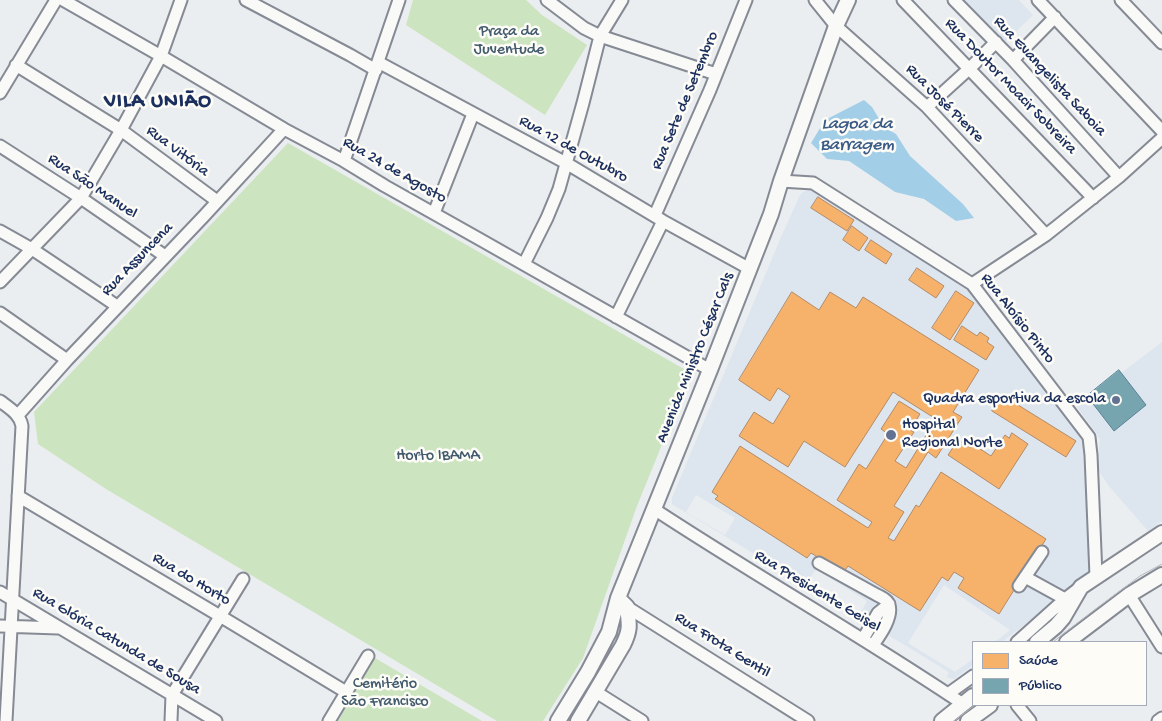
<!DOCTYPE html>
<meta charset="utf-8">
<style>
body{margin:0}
#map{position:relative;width:1162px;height:721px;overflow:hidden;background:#ebeef0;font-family:"Gochi Hand",sans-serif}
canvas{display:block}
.legend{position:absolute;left:972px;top:641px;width:175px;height:65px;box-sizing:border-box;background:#fdfcf7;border:1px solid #a3aaba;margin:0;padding:6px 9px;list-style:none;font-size:15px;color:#1b2f5e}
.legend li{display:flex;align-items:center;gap:10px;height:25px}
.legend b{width:25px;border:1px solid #a3aaba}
</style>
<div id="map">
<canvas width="1162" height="721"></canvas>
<ul class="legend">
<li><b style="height:14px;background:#f6b26b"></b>Saúde</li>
<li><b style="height:14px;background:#76a5af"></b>Público</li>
</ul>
</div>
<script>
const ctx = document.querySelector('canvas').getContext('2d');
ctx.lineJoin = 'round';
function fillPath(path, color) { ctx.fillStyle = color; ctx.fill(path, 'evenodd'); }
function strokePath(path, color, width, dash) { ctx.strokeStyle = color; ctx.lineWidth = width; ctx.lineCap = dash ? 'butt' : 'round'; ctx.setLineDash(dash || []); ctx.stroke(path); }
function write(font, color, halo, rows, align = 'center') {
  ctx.font = font + ' "Gochi Hand",sans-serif'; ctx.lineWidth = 5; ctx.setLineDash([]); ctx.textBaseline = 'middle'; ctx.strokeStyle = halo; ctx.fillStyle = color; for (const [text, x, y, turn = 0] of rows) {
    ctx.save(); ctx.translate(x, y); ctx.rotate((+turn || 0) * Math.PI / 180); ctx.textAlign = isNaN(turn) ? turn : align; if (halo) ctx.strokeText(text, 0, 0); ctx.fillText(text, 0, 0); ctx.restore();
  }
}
const built = new Path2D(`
 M962 0H1019L1033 15 1003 44Z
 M808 190H814L974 292 1086 439 1092 572 1002 642H995L1010 630 944 585 908 643 955 672 973 659V665L957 677 954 679 947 677 949 672 672 504V498L781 237 800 195 803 192ZM696 495 735 518 725 535 686 512ZM816 569 867 601 858 617 806 585Z
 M1162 342V521L1148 531 1108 485 1097 468 1100 439 1077 407Z`);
const green = new Path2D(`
 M413 0H526L542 15 587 45 545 115 406 25Z
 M288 143 691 373 637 506 583 658 543 721H497L106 489 38 444 34 412Z
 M375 658 482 721H338Z`);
const water = new Path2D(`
 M864 100 872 107 884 127 896 134 910 156 963 204 974 218 956 221 924 199 895 192 849 161 827 159 811 143 825 120Z`);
const health = new Path2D(`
 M818 197 854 220 847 231 811 208Z
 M852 226 868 238 859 251 843 240Z
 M871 240 892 254 886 264 865 250Z
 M917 268 944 286 936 298 909 280Z
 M956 291 974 303 950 340 932 328Z
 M792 292 819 310 830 292 856 308 863 297 979 370 953 412 962 417 936 458 928 452 894 506 904 512 888 538 894 541 916 505 919 507 941 472 1046 539 999 614 958 588 964 578 954 572 948 581 942 577 920 611 848 566 843 573 811 553 807 558 715 499 718 496 712 492 740 446 868 528 872 522 837 500 859 464 866 469 888 434 881 429 899 401 920 414 910 430 914 432 895 461 906 468 936 419 893 392 845 467 804 441 788 467 739 436 754 412 773 424 790 396 778 388 770 401 739 380Z
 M962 326 977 336 980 332 989 338 987 342 994 347 986 360 954 340Z
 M1002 395 1076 441 1066 457 992 411Z
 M1012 433 1028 444 999 489 948 455 958 440 971 448 974 445 991 456 1005 435 1009 438Z`);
const public = new Path2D(`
 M1119 370 1146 405 1114 431 1087 396Z`);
const minor = new Path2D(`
 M63 0 161 56 284 129 344 161 385 186 481 240 710 370
 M246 0 350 55 376 70
 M547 0 584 28 600 36 716 74
 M815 0 836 26 927 107 1046 235
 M903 0 1093 198
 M954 0 1013 60 1119 177
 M1038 0 1162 131
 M1121 0 1162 43
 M1013 60 1055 17
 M378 62 566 163 663 221 750 269
 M16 65 121 130 217 201
 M0 93 56 0
 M927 107 970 68 996 42
 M0 146 81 198 165 256
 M344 161 399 0
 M781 181 813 183 972 284 1089 437 1091 455 1096 576
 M434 213 473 114
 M655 215 710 90 746 0
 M0 231 32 249 117 306
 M524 264 547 218 559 189 583 103 600 36 622 0
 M0 282 81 198 121 130 161 56 181 0
 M972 284 1046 235 1119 177 1162 138
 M0 313 67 360
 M616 317 663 221
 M0 401C9 408 20 414 22 426L6 721
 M18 415 67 360 204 216 284 129
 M18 496 220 616 346 692
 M654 509C756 576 862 636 963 704
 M819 563 877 595C881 597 888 600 889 605 893 617 880 635 873 645
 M1025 577 1065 599
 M1019 586 1042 552
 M0 592 216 721
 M1129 595 1162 647
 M627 607 808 721
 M0 626 58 628
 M863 639 878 613 889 604
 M1017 642 1065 599 1078 589
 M596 692 642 721
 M948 694 973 676
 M1017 705 1030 721
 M171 721 172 695 243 579
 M329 721 368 656
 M1158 721 1162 718`);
const major = new Path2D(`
 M1037 642 1056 626 1063 618 1081 587 1162 533
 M1067 642 1129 595 1162 575
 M558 721 588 672 609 632 618 598 710 370 771 214 781 181 836 26 848 0
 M578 721 623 645C631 629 629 624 627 607L618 598
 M942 721 973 696
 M968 721 990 705`);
const tram = new Path2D(`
 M1053 642 1093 611 1140 576 1162 564
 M954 721 975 705`);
const markers = [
 [1116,400,5,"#647291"],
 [891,435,6,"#647291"]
];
const parkNames = [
 ["Praça da",509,33],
 ["Juventude",509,51],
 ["Horto IBAMA",438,457],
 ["Cemitério",385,685],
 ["São Francisco",385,703]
];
const streetNames = [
 ["Rua Evangelista Saboia",1049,77,47],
 ["Rua Doutor Moacir Sobreira",1010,87,46],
 ["Rua Sete de Setembro",686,101,-67],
 ["Rua José Pierre",944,104,45],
 ["Rua 12 de Outubro",573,150,29],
 ["Rua Vitória",177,152,37],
 ["Rua 24 de Agosto",394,171,30],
 ["Rua São Manuel",92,187,34],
 ["Rua Assuncena",138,260,-46],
 ["Rua Aloísio Pinto",1017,319,52],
 ["Avenida Ministro César Cals",696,358,-68],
 ["Rua do Horto",191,580,31],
 ["Rua Presidente Geisel",817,592,31],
 ["Rua Glória Catunda de Sousa",116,642,31],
 ["Rua Frota Gentil",722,646,32]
];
const poiNames = [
 ["Quadra esportiva da escola",1106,400],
 ["Hospital",902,426,"left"],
 ["Regional Norte",902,444,"left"]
];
const waterNames = [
 ["Lagoa da",857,125],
 ["Barragem",857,146]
];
const districtNames = [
 ["VILA UNIÃO",158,103]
];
fillPath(built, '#dde5ee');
fillPath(green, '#cce4c0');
fillPath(water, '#a3cee8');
fillPath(health, '#f6b26b');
strokePath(health, '#b48b67', 1);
fillPath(public, '#76a5af');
strokePath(public, '#5b8297', 1);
strokePath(minor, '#858a94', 15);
strokePath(major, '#858a94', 18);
strokePath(minor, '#f9f9f8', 11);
strokePath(major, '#f9f9f8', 14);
strokePath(tram, '#b4b7bc', 1);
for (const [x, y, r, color] of markers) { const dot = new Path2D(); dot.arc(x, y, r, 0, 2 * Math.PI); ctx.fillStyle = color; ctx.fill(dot); strokePath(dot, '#fdfcf7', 2); }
write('16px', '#415a6d', '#fdfcf7', parkNames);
write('16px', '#1b2f5e', '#fdfcf7', streetNames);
write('16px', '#1b2f5e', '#fdfcf7', poiNames, 'right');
write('italic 18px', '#3a5b86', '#fdfcf7', waterNames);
ctx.letterSpacing = '1px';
write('bold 21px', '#1b2f5e', '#fdfcf7', districtNames);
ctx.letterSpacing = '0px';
</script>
